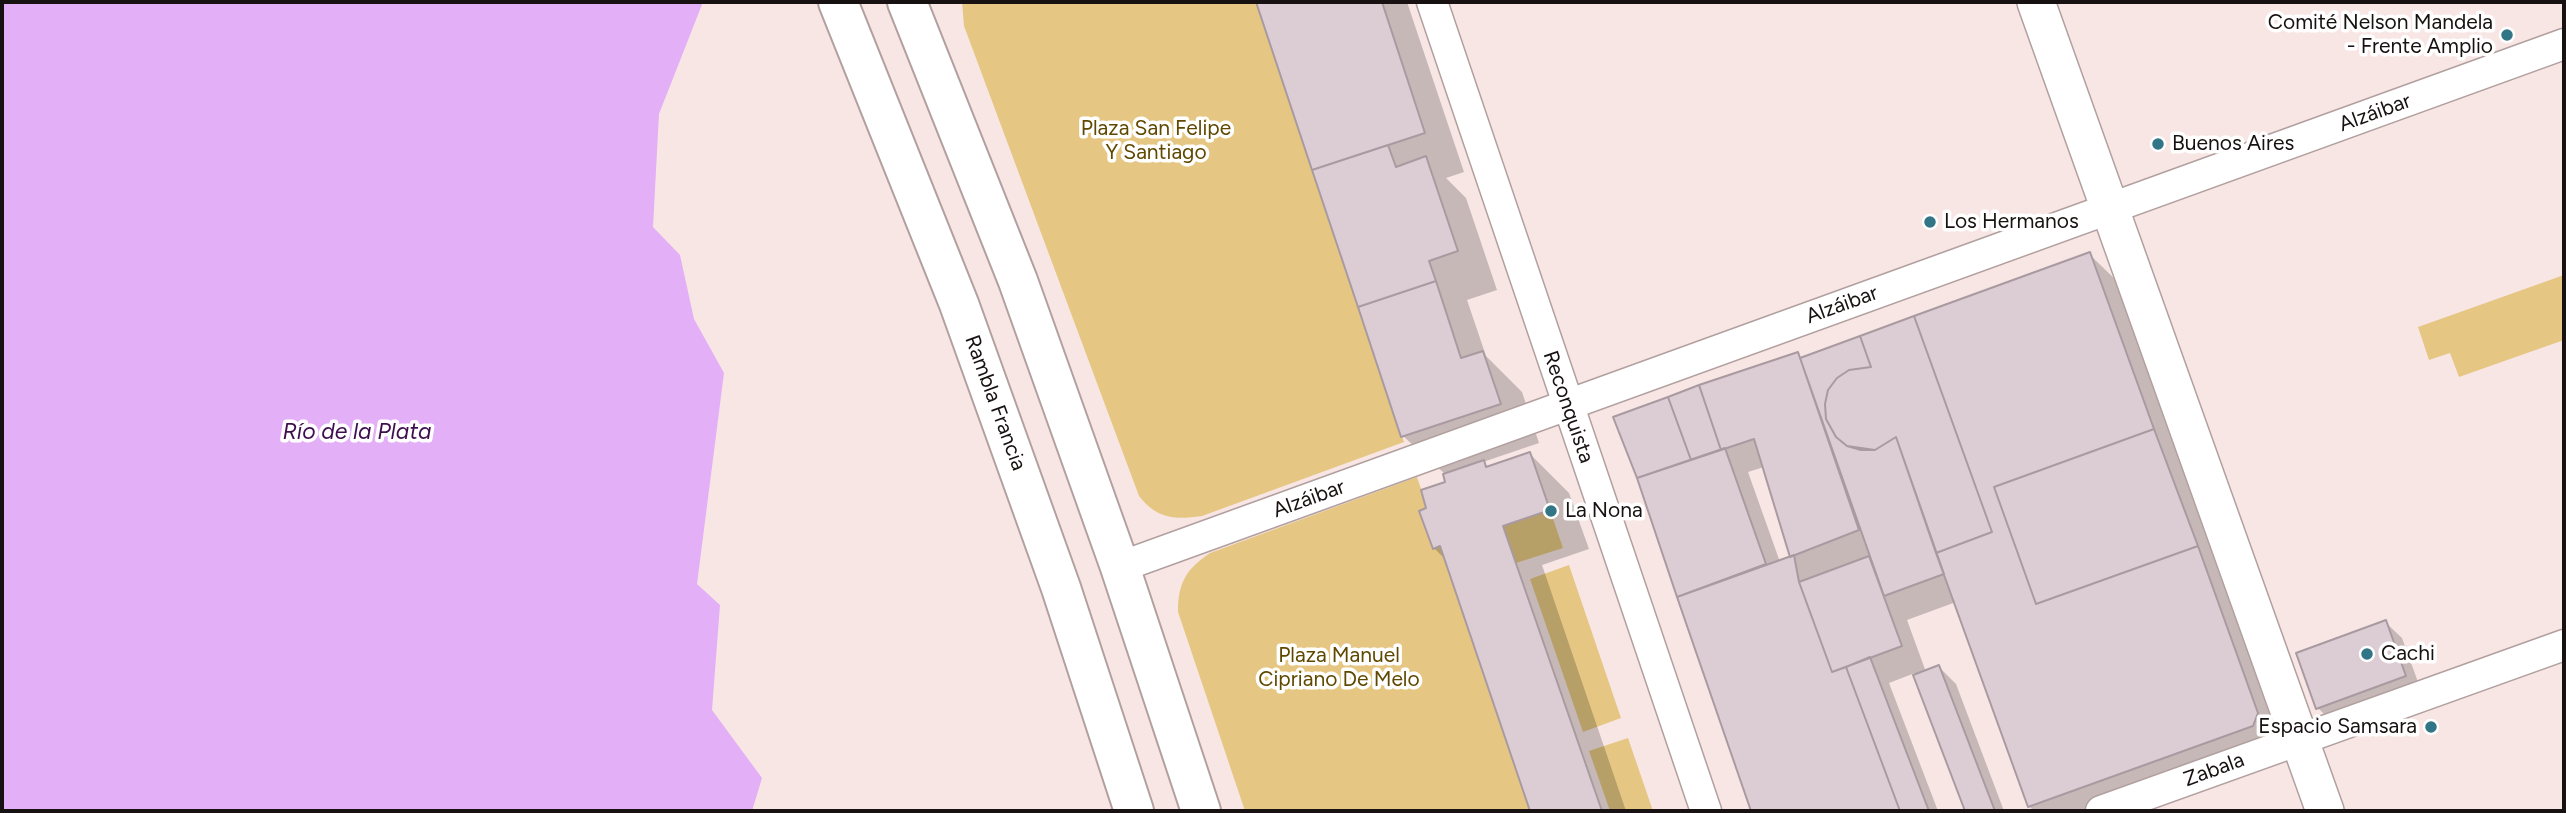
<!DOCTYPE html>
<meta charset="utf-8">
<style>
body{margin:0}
#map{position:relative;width:2566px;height:813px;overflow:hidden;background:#f8e6e5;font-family:Figtree,sans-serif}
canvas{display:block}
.frame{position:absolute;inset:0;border:4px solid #171111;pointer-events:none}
</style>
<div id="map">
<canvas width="2566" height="813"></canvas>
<div class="frame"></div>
</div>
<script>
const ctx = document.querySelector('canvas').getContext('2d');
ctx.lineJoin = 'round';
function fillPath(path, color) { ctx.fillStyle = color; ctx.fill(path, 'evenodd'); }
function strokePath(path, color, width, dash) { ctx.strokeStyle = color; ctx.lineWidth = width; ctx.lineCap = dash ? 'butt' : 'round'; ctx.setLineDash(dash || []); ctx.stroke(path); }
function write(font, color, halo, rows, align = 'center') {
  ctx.font = font + ' Figtree,sans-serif'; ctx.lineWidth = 7; ctx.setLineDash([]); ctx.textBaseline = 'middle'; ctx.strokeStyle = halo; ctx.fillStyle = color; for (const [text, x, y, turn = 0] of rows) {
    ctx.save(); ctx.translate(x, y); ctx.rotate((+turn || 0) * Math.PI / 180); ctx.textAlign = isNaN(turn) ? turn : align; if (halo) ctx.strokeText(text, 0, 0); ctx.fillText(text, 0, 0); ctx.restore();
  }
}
const green = new Path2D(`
 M962 2H1256L1404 442 1202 516C1175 520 1157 519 1139 496L964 26Z
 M2564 275V340L2459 377 2450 353 2429 360 2418 327Z
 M1417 477 1530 811H1245L1178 612C1178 583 1186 569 1210 553Z
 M1550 510 1563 548 1516 563 1503 526Z
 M1569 565 1621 718 1583 732 1530 579Z
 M1628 738 1653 811H1610L1589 751Z`);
const water = new Path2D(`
 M2 2H703L659 114 653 227 680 255 694 319 724 373 697 584 720 605 712 710 762 778 752 811H2Z`);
const shadow = new Path2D(`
 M1257 2H1407L1464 172 1446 178 1466 198 1497 290 1467 300 1486 356 1522 392 1539 443 1483 462 1490 468 1530 454 1569 493 1589 549 1542 565 1626 811H1532L1446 560 1434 548 1429 509 1447 483 1445 474 1403 436Z
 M2089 254 2119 283 2286 743 2126 811H2034L2030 807 1956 602 1907 620 1926 672 1939 667 1956 684 2004 811H1967L1915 673 1889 683 1938 811H1753L1638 478 1797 354 1802 359ZM1764 467 1792 557 1780 562 1748 472ZM1804 591 1837 679 1833 680ZM1867 661 1847 668V664Z
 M2385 622 2402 638 2422 693 2335 725 2318 708Z`);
const building = new Path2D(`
 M1256 2H1382L1425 133 1312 170Z
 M1388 145 1396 167 1426 156 1458 251 1429 261 1436 281 1358 307 1312 170Z
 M2090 252 2154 429 1994 487 2036 604 2198 546 2258 713 2253 726 2028 807 1936 553 1992 532 1914 316Z
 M1436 281 1461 358 1483 351 1501 404 1401 437 1358 307Z
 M1914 316 1992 532 1936 553 1896 437 1875 450 1847 446 1836 437 1826 419 1825 404 1828 390 1837 378 1849 370 1871 367 1860 336Z
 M1860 336 1871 367 1849 370 1837 378 1828 390 1825 404 1826 419 1836 437 1847 446 1861 450H1875L1896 437 1944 574 1884 596 1800 358Z
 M1798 352 1859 530 1790 557 1754 439 1721 450 1699 385Z
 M1699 385 1721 450 1691 460 1668 397Z
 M1668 397 1691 460 1637 478 1613 417Z
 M2154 429 2198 546 2036 604 1994 487Z
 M1725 448 1766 564 1677 597 1637 478Z
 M1530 452 1550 510 1503 526 1602 811H1530L1440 546 1433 549 1419 511 1426 508 1421 490 1445 482 1443 474 1484 460 1486 467Z
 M1794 555 1799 582 1832 672 1846 667 1900 811H1751L1677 597Z
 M1869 556 1902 646 1832 672 1799 582Z
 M2386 620 2406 676 2316 709 2296 653Z
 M1870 657 1929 811H1900L1846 667Z
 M1939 665 1995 811H1965L1913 675Z`);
const minor = new Path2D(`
 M1432 2 1706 811
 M1120 567 2564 44
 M2101 811 2564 645`);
const tertiary = new Path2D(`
 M2036 2 2325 811`);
const primary = new Path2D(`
 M838 2 959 304 1061 588 1134 811
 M907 2 1018 281 1120 567 1201 811`);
const markers = [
 [2507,35,7,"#327586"],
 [2158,144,7,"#327586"],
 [1930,222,7,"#327586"],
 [1551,511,7,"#327586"],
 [2367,654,7,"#327586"],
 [2431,727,7,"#327586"]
];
const poiNames = [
 ["Comité Nelson Mandela",2493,23,"right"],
 ["- Frente Amplio",2493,47,"right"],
 ["Buenos Aires",2172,144],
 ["Los Hermanos",1944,222],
 ["La Nona",1565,511],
 ["Cachi",2381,654],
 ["Espacio Samsara",2417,727,"right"]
];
const streetNames = [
 ["Alzáibar",2375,113,-20],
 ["Alzáibar",1842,305,-20],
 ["Rambla Francia",995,403,70],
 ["Reconquista",1568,407,71],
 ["Alzáibar",1309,499,-20],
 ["Zabala",2214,770,-20]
];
const parkNames = [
 ["Plaza San Felipe",1156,129],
 ["Y Santiago",1156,153],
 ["Plaza Manuel",1339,656],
 ["Cipriano De Melo",1339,680]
];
const waterNames = [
 ["Río de la Plata",357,432]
];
fillPath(green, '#e5c783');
fillPath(water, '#e3aff7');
fillPath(shadow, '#0003');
fillPath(building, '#dccdd4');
strokePath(building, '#a89aa0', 2);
strokePath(minor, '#b1a09f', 33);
strokePath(tertiary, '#b1a09f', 40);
strokePath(primary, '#b1a09f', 42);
strokePath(minor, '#fff', 30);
strokePath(tertiary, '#fff', 37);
strokePath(primary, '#fff', 38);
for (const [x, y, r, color] of markers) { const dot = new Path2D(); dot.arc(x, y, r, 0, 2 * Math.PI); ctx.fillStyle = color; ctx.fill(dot); strokePath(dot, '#fff', 2.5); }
write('21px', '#171111', '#fff', poiNames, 'left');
write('21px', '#171111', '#fff', streetNames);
write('21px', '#604800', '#fff', parkNames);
write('italic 23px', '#3e0e4e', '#fff', waterNames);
</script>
